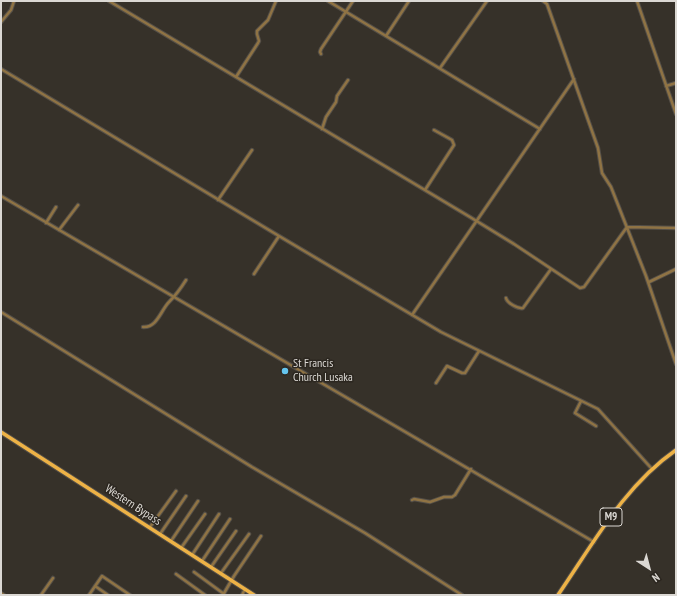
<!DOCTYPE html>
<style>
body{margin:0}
#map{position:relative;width:677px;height:596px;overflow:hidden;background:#363129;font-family:"PT Sans Narrow",sans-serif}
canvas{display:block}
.frame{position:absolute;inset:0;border:2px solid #dbd8d3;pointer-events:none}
.north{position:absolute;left:629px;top:548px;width:40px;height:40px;-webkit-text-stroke:3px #2c2720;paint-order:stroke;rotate:144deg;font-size:11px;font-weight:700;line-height:16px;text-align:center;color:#dbd8d3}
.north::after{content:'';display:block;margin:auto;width:14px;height:18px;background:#dbd8d3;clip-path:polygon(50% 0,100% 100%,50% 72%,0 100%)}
</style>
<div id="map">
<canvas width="677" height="596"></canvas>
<div class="frame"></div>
<div class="north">N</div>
</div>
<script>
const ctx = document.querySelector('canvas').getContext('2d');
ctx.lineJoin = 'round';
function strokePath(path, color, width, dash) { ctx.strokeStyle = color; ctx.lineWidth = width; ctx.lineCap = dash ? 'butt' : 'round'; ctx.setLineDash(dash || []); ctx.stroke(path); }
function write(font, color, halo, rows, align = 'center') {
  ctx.font = font + ' "PT Sans Narrow",sans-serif'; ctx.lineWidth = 3; ctx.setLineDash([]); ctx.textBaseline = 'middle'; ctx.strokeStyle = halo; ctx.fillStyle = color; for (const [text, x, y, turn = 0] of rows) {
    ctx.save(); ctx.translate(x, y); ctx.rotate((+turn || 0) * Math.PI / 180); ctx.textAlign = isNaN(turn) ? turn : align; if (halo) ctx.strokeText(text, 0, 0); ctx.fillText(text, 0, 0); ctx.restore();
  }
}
const minor = new Path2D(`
 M109 1 470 217 514 244 580 288 584 287 627 227 676 228
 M328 1 540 129
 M543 1 547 4 598 148 602 173 611 187 646 276 676 364
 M637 1 676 114
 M1 22 11 10 14 1
 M386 36 409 1
 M321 54 320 52 321 49 353 1
 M440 68 487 1
 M1 69 279 236 441 332 598 409 652 469
 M236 77 258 43 259 41 257 34V31L268 20 276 1
 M666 86 676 83
 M322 129 326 117 336 102 337 96 348 80
 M425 190 454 145 452 140 434 130
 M1 196 594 542
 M218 200 252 150
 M46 223 56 207
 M59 230 78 205
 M254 274 279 236
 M649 282 676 269
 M506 298C507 303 518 309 523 308L551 269
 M1 312 252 467 365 533 462 595
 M412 315 574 79
 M143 327C157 328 161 310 169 302 176 295 181 288 186 280
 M436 383 447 366 462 373H465L479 351
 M581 401 575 413 596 426
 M412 500 414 499 430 502 444 497H452L455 495 471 469
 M150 527 176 491
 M160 534 186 496
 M171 541 198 501
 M181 548 205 514
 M192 555 219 514
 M202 561 230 519
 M211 567 236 531
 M194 572 224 594
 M221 573 249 534
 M176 574 205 595
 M95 586 108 595
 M1 593 4 595
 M41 595 53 578
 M89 595 102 576 130 595
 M223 595 234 576 261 536
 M242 595 245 589`);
const major = new Path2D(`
 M1 432 254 595
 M558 595C593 544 624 486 676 450`);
const markers = [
 [285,371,4,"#65c5ee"]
];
const shields = [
 [611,517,22]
];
const shieldNames = [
 ["M9",611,517]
];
const poiNames = [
 ["St Francis",293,364],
 ["Church Lusaka",293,378]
];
const streetNames = [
 ["Western Bypass",133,505,33]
];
strokePath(minor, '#544f48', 4.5);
strokePath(major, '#544f48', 5.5);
strokePath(minor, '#8f7344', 2.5);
strokePath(major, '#edb246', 3.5);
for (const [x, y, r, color] of markers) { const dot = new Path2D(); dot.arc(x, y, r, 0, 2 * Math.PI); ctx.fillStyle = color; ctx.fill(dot); strokePath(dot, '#2c2720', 1.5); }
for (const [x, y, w] of shields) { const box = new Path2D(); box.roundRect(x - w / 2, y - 9, w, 18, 3); ctx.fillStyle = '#2c2720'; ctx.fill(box); strokePath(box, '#dbd8d3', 1); }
write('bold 11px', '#dbd8d3', null, shieldNames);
write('12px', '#dbd8d3', '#2c2720', poiNames, 'left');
write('12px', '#dbd8d3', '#2c2720', streetNames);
</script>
